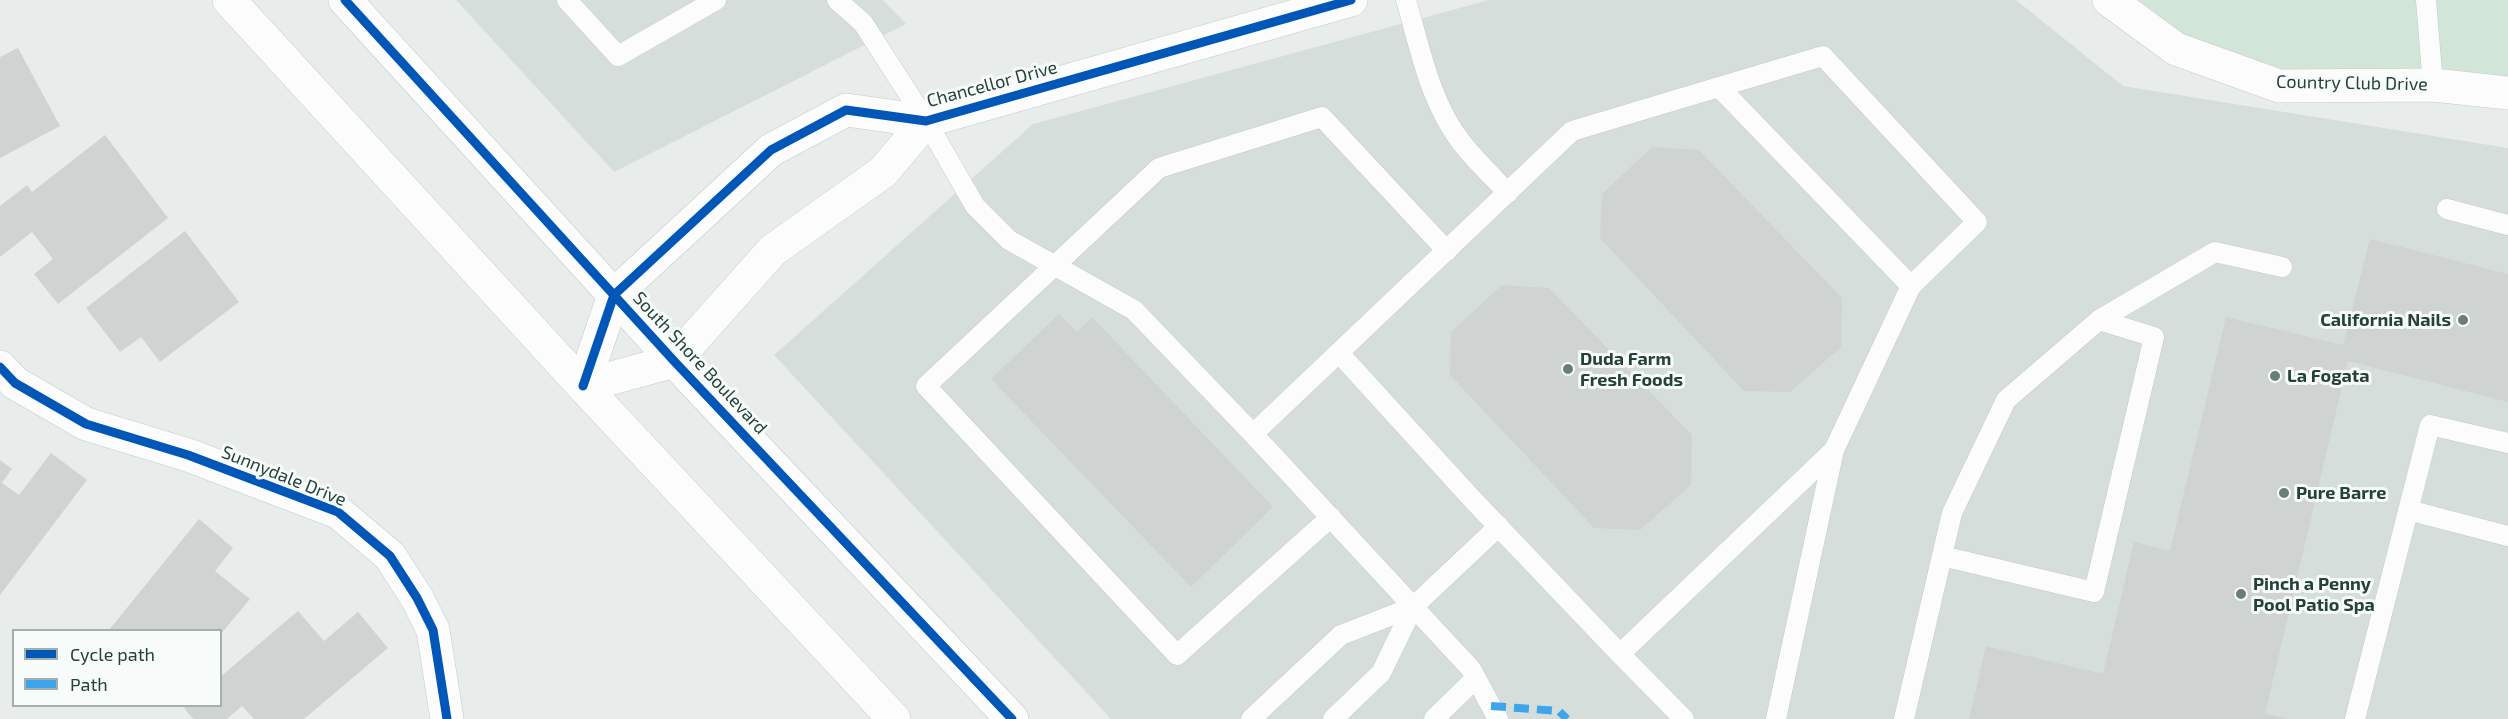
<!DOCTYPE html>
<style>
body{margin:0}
#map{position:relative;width:2508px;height:719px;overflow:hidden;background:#e8edeb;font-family:"Exo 2",sans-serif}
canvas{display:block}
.legend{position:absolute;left:12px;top:629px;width:210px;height:78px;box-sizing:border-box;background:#f7fbf9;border:2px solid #a3b1ad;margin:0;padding:8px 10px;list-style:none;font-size:18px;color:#24423a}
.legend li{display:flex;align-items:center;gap:12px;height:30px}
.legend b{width:30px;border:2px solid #a3b1ad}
</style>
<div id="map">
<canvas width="2508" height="719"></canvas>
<ul class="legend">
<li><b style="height:8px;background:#0057b8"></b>Cycle path</li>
<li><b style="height:8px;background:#3ea4ec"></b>Path</li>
</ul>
</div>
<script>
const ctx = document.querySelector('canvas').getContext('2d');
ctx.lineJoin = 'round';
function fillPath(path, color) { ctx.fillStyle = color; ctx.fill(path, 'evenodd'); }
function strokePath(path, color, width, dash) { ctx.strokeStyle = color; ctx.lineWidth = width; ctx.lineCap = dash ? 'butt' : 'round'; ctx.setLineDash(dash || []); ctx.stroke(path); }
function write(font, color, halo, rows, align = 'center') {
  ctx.font = font + ' "Exo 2",sans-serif'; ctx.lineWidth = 6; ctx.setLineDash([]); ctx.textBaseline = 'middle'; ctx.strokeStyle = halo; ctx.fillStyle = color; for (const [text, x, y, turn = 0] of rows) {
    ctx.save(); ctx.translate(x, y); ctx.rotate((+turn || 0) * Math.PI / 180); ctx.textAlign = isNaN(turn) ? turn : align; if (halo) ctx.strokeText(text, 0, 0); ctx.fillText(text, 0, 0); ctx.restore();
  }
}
const built = new Path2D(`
 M456 0H883L906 24 614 172Z
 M1489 0H2016L2123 86 2508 148V719H1111L774 355 1033 124Z`);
const green = new Path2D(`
 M2108 0H2508V106L2203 71Z`);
const building = new Path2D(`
 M18 48 60 126 0 158V57Z
 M105 135 168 218 58 304 34 274 53 259 32 232 0 257V206L27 185 32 192Z
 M1652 147 1699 150 1842 298 1841 347 1790 392 1744 391 1600 238 1602 194Z
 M185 231 239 302 160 362 141 337 120 352 86 308Z
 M2370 239 2508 274V402L2348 361 2265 714 2289 719H1969L1986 646 2103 674 2134 542 2170 551 2226 317 2343 345Z
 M1502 285 1549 288 1692 435 1691 485 1640 530 1594 528 1450 375 1451 332Z
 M1059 314 1077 332 1092 317 1273 507 1191 587 991 379Z
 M51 453 87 480 0 595V460L12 469 2 483 19 495Z
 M199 519 233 548 215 571 250 599 220 635V630H109Z
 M298 611 324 641 358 612 388 648 304 719H254L242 706 227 719H193L184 708 187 706H220V677Z`);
const lane = new Path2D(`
 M567 0 618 56 716 0
 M837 0 863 23 926 121 975 206 1009 240 1134 310 1253 434 1471 669 1498 719
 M1406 0C1420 48 1430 102 1461 142 1475 160 1492 176 1508 193
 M2426 0 2433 85
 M1719 87 1823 56 1977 222 1911 286
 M2447 209 2508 225
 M2099 320 2215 252 2282 267
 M1339 353 1473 500 1620 654
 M1253 434 1572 131 1719 87 1911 286 1834 450 1776 719
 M2408 510 2508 536
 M1331 517 1177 655 926 386 1159 168 1322 117 1447 251
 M1251 719 1341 635 1413 607 1499 526
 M1333 719 1381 673 1413 607
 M1434 719 1476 678
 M1684 719 1620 654 1834 450
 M1904 719 1952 513 2006 400 2099 320 2154 337 2094 592 1942 556
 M2355 719 2430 425 2508 443`);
const street = new Path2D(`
 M2109 0 2176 49 2279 86 2433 85 2508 93
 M0 367 15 383 86 424 188 455 338 512 390 556 417 598 433 630 447 719
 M583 386 614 295 771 150 846 110 926 121 1351 0
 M583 386 674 361 773 250 883 172 926 121`);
const secondary = new Path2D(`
 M229 0 583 386 894 719
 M345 0 674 361 1012 719`);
const quiet = new Path2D(`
 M1491 706 1559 711 1567 719`);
const cycleway = new Path2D(`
 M345 0 674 361 1012 719
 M0 367 15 383 86 424 188 455 338 512 390 556 417 598 433 630 447 719
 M583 386 614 295 771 150 846 110 926 121 1351 0`);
const markers = [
 [2463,320,6,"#697e78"],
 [1568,369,6,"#697e78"],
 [2275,376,6,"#697e78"],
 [2284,493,6,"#697e78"],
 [2241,594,6,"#697e78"]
];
const streetNames = [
 ["Country Club Drive",2352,83,1],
 ["Chancellor Drive",992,84,-15],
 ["South Shore Boulevard",700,363,47],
 ["Sunnydale Drive",284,476,22]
];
const poiNames = [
 ["California Nails",2451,320,"right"],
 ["Duda Farm",1580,359],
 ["Fresh Foods",1580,380],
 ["La Fogata",2287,376],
 ["Pure Barre",2296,493],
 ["Pinch a Penny",2253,584],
 ["Pool Patio Spa",2253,605]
];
fillPath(built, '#d6dedb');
fillPath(green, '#d1e6d8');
fillPath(building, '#cfd4d2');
strokePath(lane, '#c5cac8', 21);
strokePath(street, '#c5cac8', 34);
strokePath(secondary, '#c3cbc8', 34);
strokePath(lane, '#fcfcfc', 20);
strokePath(street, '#fcfcfc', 33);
strokePath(secondary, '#fcfcfc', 33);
strokePath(quiet, '#3ea4ec', 8, [15, 8]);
strokePath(cycleway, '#0057b8', 9);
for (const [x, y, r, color] of markers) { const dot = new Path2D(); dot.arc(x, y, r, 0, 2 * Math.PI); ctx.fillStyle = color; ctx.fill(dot); strokePath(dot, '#f7fbf9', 2); }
write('18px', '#24423a', '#f7fbf9', streetNames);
write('bold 18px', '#24423a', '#f7fbf9', poiNames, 'left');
</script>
